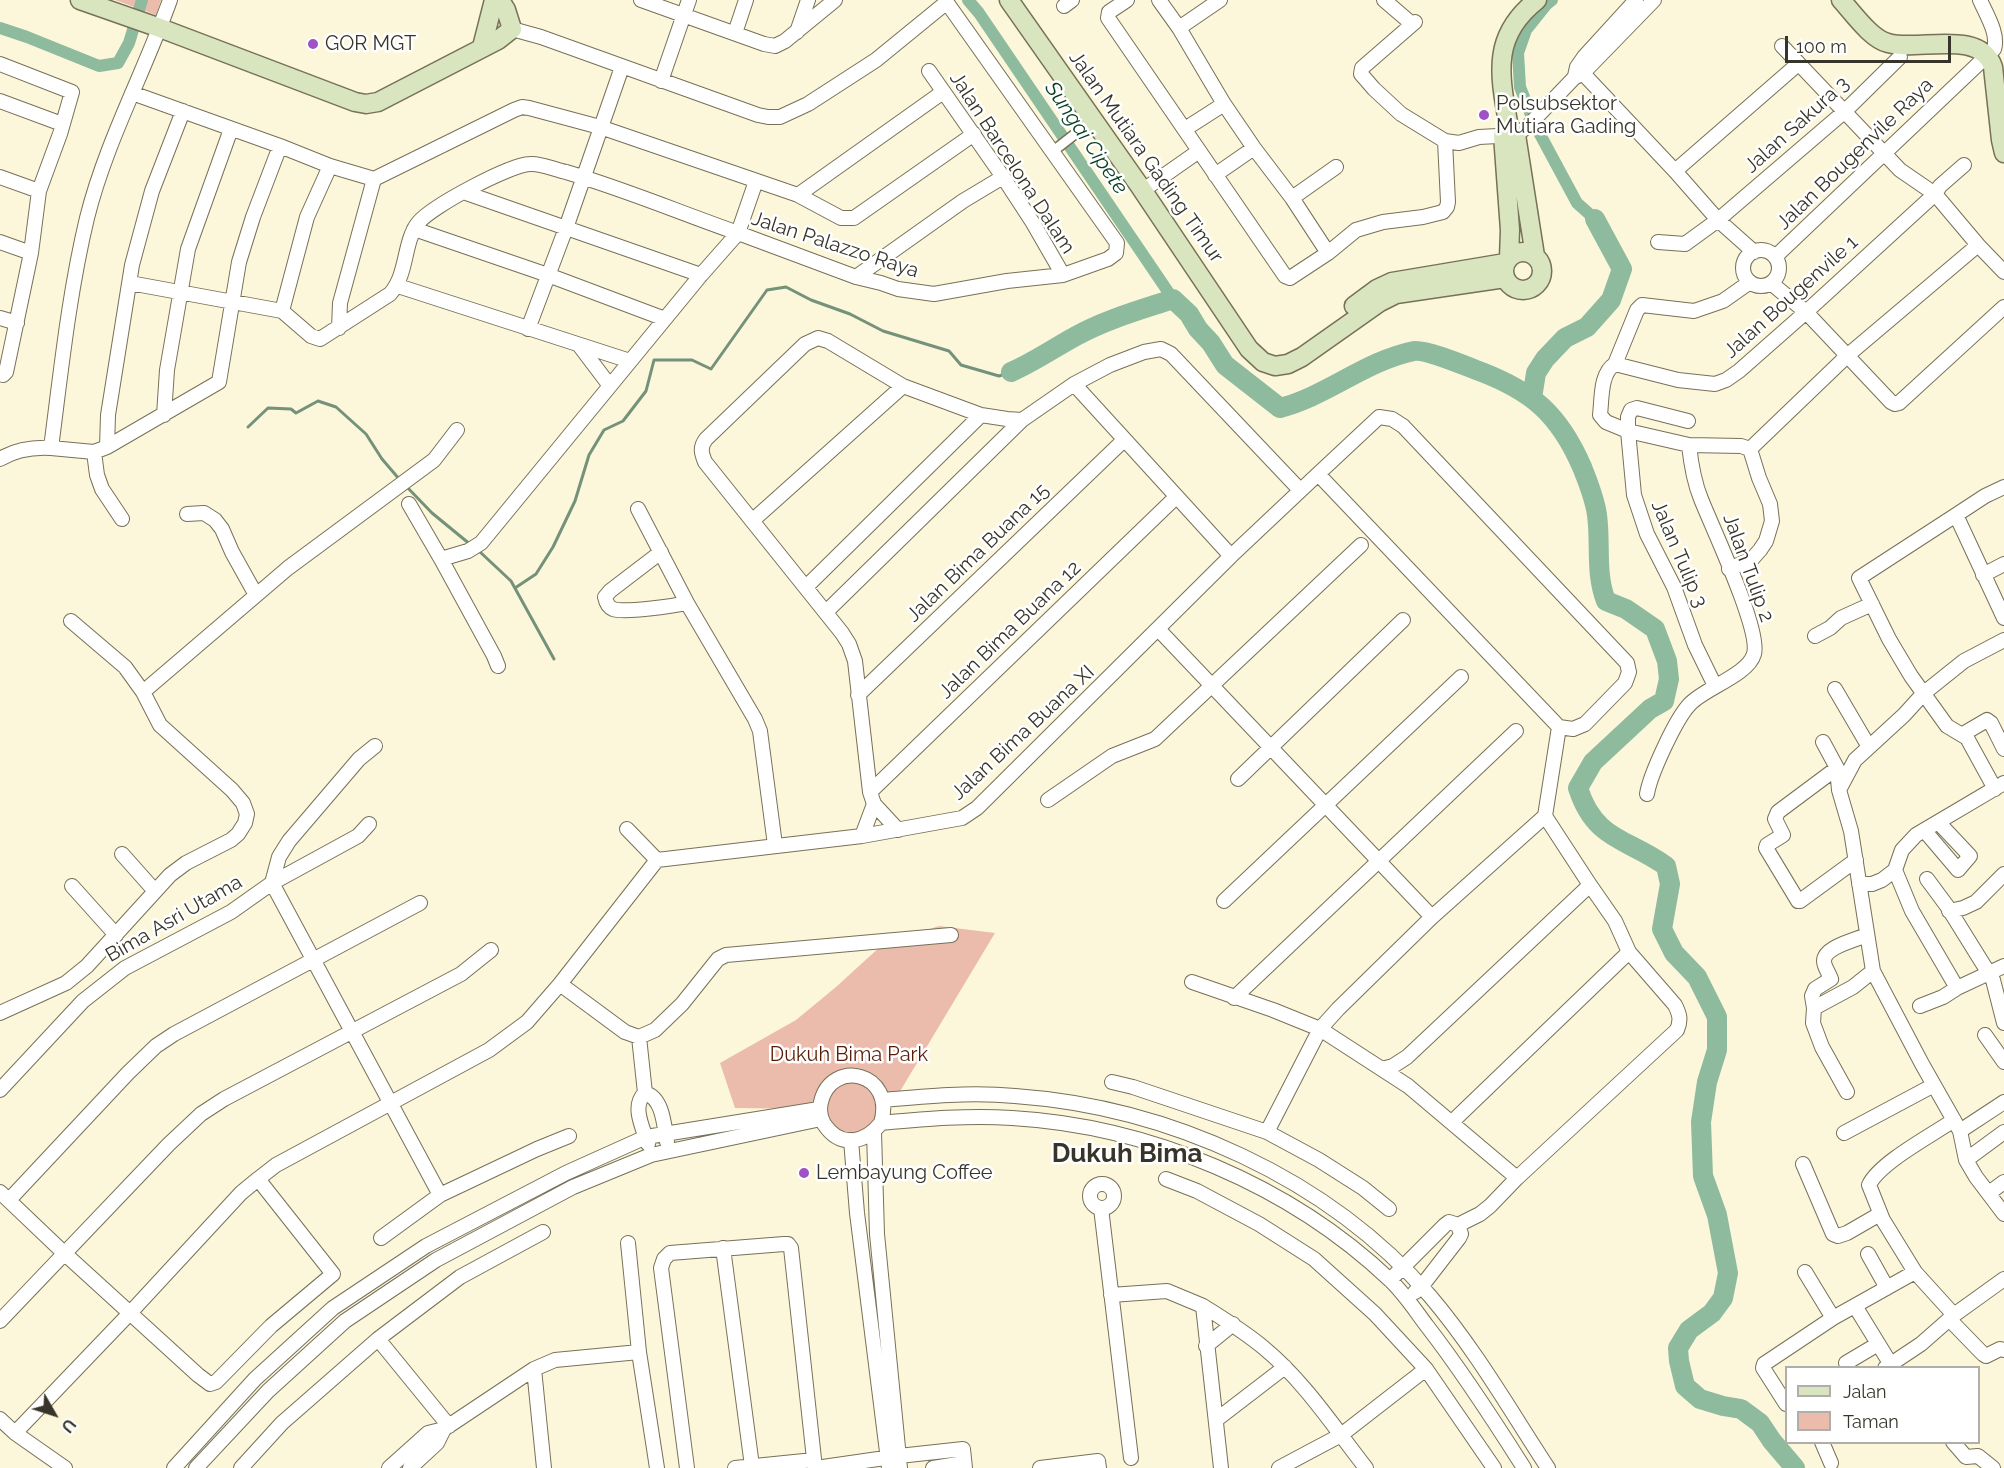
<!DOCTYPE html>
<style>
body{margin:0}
#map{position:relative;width:2004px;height:1468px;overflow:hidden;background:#fcf6da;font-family:Raleway,sans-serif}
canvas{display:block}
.legend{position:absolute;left:1785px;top:1366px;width:195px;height:78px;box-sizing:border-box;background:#fff;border:2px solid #afaeaa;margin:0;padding:8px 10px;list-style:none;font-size:18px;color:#37352a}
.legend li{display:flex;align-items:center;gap:12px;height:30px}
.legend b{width:30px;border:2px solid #afaeaa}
.north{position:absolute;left:24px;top:1384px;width:60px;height:60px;-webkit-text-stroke:4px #fff;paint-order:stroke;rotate:129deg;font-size:16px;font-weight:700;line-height:24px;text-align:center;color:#37352a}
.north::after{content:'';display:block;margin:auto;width:21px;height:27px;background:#37352a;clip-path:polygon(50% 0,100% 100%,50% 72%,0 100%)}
.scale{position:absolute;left:1785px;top:36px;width:166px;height:27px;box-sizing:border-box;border:3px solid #37352a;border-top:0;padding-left:8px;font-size:18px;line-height:21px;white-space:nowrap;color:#37352a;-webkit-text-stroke:4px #fff;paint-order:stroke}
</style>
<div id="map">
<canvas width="2004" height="1468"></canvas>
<ul class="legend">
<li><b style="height:8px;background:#d8e5be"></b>Jalan</li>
<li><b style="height:16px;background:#ebbcac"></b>Taman</li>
</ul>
<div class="north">U</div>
<div class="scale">100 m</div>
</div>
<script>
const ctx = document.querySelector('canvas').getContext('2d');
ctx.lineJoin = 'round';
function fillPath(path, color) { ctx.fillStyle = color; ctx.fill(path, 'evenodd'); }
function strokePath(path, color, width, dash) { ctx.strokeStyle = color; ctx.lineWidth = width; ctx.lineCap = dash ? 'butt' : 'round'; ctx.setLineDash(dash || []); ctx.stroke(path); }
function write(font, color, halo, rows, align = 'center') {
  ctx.font = font + ' Raleway,sans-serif'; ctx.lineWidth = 5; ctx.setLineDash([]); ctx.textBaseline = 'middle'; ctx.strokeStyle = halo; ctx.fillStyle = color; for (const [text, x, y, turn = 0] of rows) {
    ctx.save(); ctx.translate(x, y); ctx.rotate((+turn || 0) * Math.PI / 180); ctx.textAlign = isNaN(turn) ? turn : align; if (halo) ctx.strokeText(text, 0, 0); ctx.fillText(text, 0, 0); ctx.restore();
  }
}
const green = new Path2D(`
 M115 0H161L156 15Z
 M939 926 995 933 881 1123 860 1139 830 1132 819 1109 735 1108 720 1063 796 1020 836 987 882 945Z`);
const stream = new Path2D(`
 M248 427 268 408 291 409 296 413 318 401 336 407 366 434 382 459 400 480
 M405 485 432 513 471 545
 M479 551 511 581 554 659
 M515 588 536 574 553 547 575 501 589 455 604 430 623 421 646 391 654 360H692L711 369 767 290 786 287 811 300 850 314 883 331 949 351 961 365 999 376 1011 372`);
const canal = new Path2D(`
 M968 0 979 13 1173 299
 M1552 0 1546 5 1526 30 1518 53 1520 87 1535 125 1577 203 1595 219
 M0 28 27 37 99 66 118 63 129 43 142 0`);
const river = new Path2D(`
 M1011 372C1034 362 1054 348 1076 336 1107 319 1140 310 1173 299L1189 314 1198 329 1211 343 1225 365 1280 408C1327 396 1365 361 1414 351 1425 349 1466 366 1479 371 1532 391 1559 414 1582 467 1588 482 1595 499 1597 515 1601 544 1595 573 1606 601L1626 609 1655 629 1667 661 1669 679 1664 701 1650 709 1593 762 1578 788C1595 841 1627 838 1666 866L1670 884 1662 929 1674 953 1697 977 1717 1017V1050L1707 1082 1701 1122 1703 1176 1717 1215 1728 1273 1723 1298 1712 1313 1689 1330 1678 1348 1679 1361 1685 1386 1700 1399 1723 1406 1741 1409 1760 1423 1772 1441 1795 1468
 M1532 398 1536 373 1545 359 1565 338 1587 327 1611 300 1622 269 1595 219`);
const pedestrian = new Path2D(`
 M1052 152 1093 120`);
const minor = new Path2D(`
 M170 0C144 73 106 142 87 218 69 293 61 371 51 448L94 452 107 447 219 382 239 262 253 217 280 146
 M641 0 764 44 775 46 785 41 835 0
 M1127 0 1109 12 1108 18 1285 276 1290 278 1328 253 1356 230 1383 222 1423 217 1443 212 1447 207 1448 202 1445 141 1459 143 1479 137 1516 135 1528 126 1574 78 1583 73 1654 0
 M1159 0 1179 28 1224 104 1254 148 1292 198 1328 253
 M1384 0 1412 24
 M1064 6 1072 0
 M1415 22 1362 68 1361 74 1374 89 1401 114 1445 141
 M1179 28 1220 0
 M512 29 541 37 758 115 768 117H780L808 104 876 60 947 2
 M797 32 808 0
 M735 33 746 0
 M1782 46 1900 170 1935 194 1978 245
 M0 64 72 92 60 134 39 191 31 253 6 372 3 375 0 374
 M1577 67 1675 171 1718 220 1754 252
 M929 71 1003 177 1033 223 1063 275
 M1575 76 1577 67 1584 57 1636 0
 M661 81 689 0
 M132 93 280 146 330 166 374 179
 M0 101 62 124
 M1185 129 1224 104
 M1675 171 1798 64
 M1215 175 1254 148
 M0 177 39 191
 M1142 191 1199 151
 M463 192 701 275
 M798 195 841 218H854L974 134
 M1292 198 1336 167
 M414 229 548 275 665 319
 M0 242 31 253
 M1658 242 1685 244 1718 220 1844 112 1900 57
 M1743 268a18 18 0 1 1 36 0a18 18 0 1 1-36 0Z
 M1775 257 1994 49C1999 34 1986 14 1980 0
 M856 277 963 201 1003 177
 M130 283 282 311 311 336 320 339 390 294C408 274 403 243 418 223 432 206 509 165 530 164 541 163 555 170 566 172 624 189 681 213 738 233L756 181
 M1771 283 1806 312 1891 402 1895 404 1899 403 2004 307
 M398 286 630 361
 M282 311 307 217 330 166
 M0 318 17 323
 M339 328 340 303 374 179 514 110 522 107 529 108 600 127 798 195 943 92
 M528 329 566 228 622 67
 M579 345 610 386
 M1615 364 1678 380 1715 384 1726 380 1739 371 1806 312 1935 194 1940 186 1964 165
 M1615 364C1600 373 1602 399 1600 415L1606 422 1628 431 1689 445 1741 446 1750 449
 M1615 364 1637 310 1642 305 1694 311 1723 301 1750 282
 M1074 384 1231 556
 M164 415 167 370 188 249 231 129
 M1688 421 1637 408 1631 410 1628 417V431L1634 495 1647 534 1674 587 1695 645 1715 686
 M107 447 108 415 132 265 152 191 183 111
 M1750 449 1848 355 1978 245 2004 272
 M94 452 97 475 102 489 122 519
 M0 459C15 450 33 447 51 448
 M2004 487 1985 496 1956 515 2004 618
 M409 504 441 559
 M638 509 687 603 755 719 760 731 775 845
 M187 514 204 513 215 520 222 529 232 552 256 595
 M1956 515 1859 578 1889 639 1911 676 1947 726 1967 738 1995 789
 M752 521 903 386
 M661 552 610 591 605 597C606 602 608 607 613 609 625 613 673 606 687 603
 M1729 569 1752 559 1760 550 1766 541 1772 521 1770 504 1759 478 1750 449
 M1983 575 2004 564
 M806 587 981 415
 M826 612 1022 420
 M1158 629 1432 917
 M1815 636 1830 628 1841 618 1872 604
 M498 666 494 656 441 559 468 551 481 543 701 275 738 233 856 277 881 283 898 289 934 294 1007 281 1063 275 1108 259 1116 253 1117 243 945 0
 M1835 689 1869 747
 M143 692 288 568 434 460 457 430
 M858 695 1124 440
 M1963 734 1987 720 1991 723 2004 749
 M1823 742 1837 768 1839 790 1851 831 1873 971 1922 1064 1960 1131 1966 1160 1976 1177 2004 1214
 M1837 768 1778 812 1775 819 1783 835 1767 845 1766 848 1798 901H1800L1856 860
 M1238 779 1403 620
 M1839 790 1855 760 1904 715 1924 693 1964 661 2004 640
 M870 792 1176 497
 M1647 794C1650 775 1676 718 1690 704 1705 688 1748 675 1754 654 1761 630 1712 527 1701 499 1694 482 1691 464 1689 445
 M1048 800 1112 756 1155 739 1361 545
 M1545 816 1590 885
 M627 829 657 860 862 836 962 818 977 808 1231 556 1318 474 1559 727 1573 729 1585 724 1625 683 1629 672 1627 663 1403 426 1392 419 1379 417 1318 474
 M898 830 874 804 870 792 855 661 849 644 842 633 705 462C701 452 700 447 706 439L805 344 818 338 828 341 903 386 981 415 1007 419 1022 420 1074 384 1110 365 1144 352 1161 349 1171 354 1300 490
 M1924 830 1958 870 1970 856 1938 822
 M862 836 874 804
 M122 854 154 890
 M1895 870 1912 911 1957 988 2004 966
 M1927 879 1947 906 1993 980 2004 1023
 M272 883 440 1195
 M272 883 279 857 289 841 359 759 375 746
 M1859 884H1872L1882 880 1895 870 1902 850 1916 835 2004 783
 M72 886 116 935
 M1224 901 1461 677
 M1949 911 1963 908 1976 902 2004 874
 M1192 982 1273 1010 1320 1029 1408 1086 1517 1178
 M560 984 625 1032 639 1037 655 1030 682 1004 718 959 726 955 951 935
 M1234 998 1516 731
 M1920 1006 1943 997 1957 988
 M1814 1008 1853 987 1873 971
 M0 1013 66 983 87 966 170 875 186 863 231 840 238 834 245 823 247 814 243 803 232 790 160 725 143 692 125 667 71 621
 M1985 1035 2004 1062
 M639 1037 645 1093C631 1106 643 1128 648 1144
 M1382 1069 1393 1066 1407 1057 1590 885 1615 921 1629 952 1675 1005C1680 1015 1681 1020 1677 1030L1517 1178 1490 1206 1480 1214 1458 1225 1449 1222 1445 1225 1390 1280
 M1112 1082 1133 1087 1267 1132 1319 1160 1363 1188 1389 1209
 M0 1090 83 1001 125 968 231 912 272 883 358 836 369 824
 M1847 1092 1822 1047 1813 1023 1814 1008 1812 996 1815 989 1831 979C1829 973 1824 967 1824 961 1824 947 1855 940 1867 935
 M645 1093C663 1098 664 1125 667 1142
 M883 1100C927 1096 971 1092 1015 1096 1169 1107 1328 1178 1430 1296 1475 1349 1510 1410 1548 1468
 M1954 1120C1932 1135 1879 1163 1869 1185L1883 1220 1915 1272 1954 1315
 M1452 1122 1629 952
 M881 1123C896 1072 831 1058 821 1102 819 1110 820 1117 824 1124 840 1148 864 1144 881 1123 925 1119 968 1115 1012 1118 1149 1126 1290 1185 1390 1280 1404 1293 1415 1310 1427 1326 1462 1371 1493 1419 1524 1468
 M1960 1131 2004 1102
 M874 1132 877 1234 900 1468
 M1267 1132 1320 1029 1338 1009 1432 917 1545 816 1559 727
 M1844 1133 1934 1085
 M851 1140 857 1213 889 1468
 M1966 1160 2004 1132
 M1803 1164 1833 1234 1838 1236 1847 1233 1880 1214
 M1166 1179 1197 1191 1259 1224 1314 1259 1375 1314 1426 1369 1494 1468
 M1090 1196a12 12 0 1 1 24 0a12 12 0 1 1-24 0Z
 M0 1192 64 1253 198 1375 210 1384 216 1382 271 1326 333 1274 258 1179
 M1989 1193 2004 1182
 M9 1200 128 1073 156 1046 174 1034 420 903
 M1101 1208 1131 1458
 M381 1238 440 1195 537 1149 569 1136
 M628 1243 639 1352 657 1468
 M723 1248 752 1466
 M1868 1254 1887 1288
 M1805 1272 1833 1318
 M1415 1292 1421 1287 1459 1238 1461 1234 1458 1225
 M1111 1295 1167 1291 1203 1306
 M1855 1306 1890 1363
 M1949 1319 1983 1354 1986 1356 2000 1349 2004 1350
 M0 1321 169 1144 201 1114 224 1099 461 974 491 950
 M378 1339 460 1277 543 1232
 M1206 1346 1233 1324
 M1846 1363 1878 1344
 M1885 1368 1921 1344 1954 1315 2004 1279
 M534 1369 544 1468
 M1786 1404 1763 1368 1764 1364 1833 1318 1915 1272
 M0 1419 15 1433
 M1216 1420 1285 1367
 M1822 1442 1831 1463
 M1953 1442 1966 1457 1978 1456 1993 1468
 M65 1468 15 1433 130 1313 241 1193 258 1179 276 1165 489 1050 527 1022 560 984 657 860
 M174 1468 255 1379 333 1308 426 1246 566 1173 646 1137 819 1109
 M196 1468 268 1391 345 1321 436 1260 573 1187 651 1155 821 1119
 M241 1468 282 1423 378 1339 449 1426
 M389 1468 428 1433 444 1429
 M410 1468 437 1443 444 1429 534 1369 555 1360 639 1352
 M687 1468 661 1268 664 1259 670 1253 784 1244H788L791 1248 815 1468
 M735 1468 814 1460
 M816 1468 899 1456 963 1449 965 1468
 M933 1468 964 1463
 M1040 1468 1098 1461 1099 1468
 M1221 1468 1203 1306C1224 1319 1245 1332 1264 1348 1304 1381 1334 1427 1366 1468
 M1279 1468 1341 1435 1426 1369`);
const secondary = new Path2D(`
 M80 0 160 28 355 102 366 104 378 102 498 40 512 29 506 10 500 0
 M1009 0 1139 185 1249 349 1263 362 1275 366 1288 364 1302 357 1380 302 1396 294 1505 278
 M1841 0C1853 13 1871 39 1888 43 1917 52 1980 28 1993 67L2001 140 2004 153
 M482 47 494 0
 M1509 128C1500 76 1490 37 1537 0
 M1509 128 1516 135 1535 256
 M1504 271a19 19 0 1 1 38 0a19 19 0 1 1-38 0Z
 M1509 258 1510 230 1503 135 1509 128
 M1354 306 1377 289 1392 282 1505 263`);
const markers = [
 [313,44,6,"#9e52c3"],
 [1484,115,6,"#9e52c3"],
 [804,1173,6,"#9e52c3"]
];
const poiNames = [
 ["GOR MGT",325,44],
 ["Polsubsektor",1496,104],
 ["Mutiara Gading",1496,127],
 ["Lembayung Coffee",816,1173]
];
const streetNames = [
 ["Jalan Sakura 3",1797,125,-42],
 ["Jalan Bougenvile Raya",1855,154,-44],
 ["Jalan Mutiara Gading Timur",1146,157,55],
 ["Jalan Barcelona Dalam",1012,163,57],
 ["Jalan Palazzo Raya",835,245,18],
 ["Jalan Bougenvile 1",1791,297,-42],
 ["Jalan Bima Buana 15",978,553,-44],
 ["Jalan Tulip 3",1679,554,67],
 ["Jalan Tulip 2",1748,568,70],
 ["Jalan Bima Buana 12",1010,630,-44],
 ["Jalan Bima Buana XI",1023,733,-43],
 ["Bima Asri Utama",174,919,-30]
];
const parkNames = [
 ["Dukuh Bima Park",849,1055]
];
const waterNames = [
 ["Sungai Cipete",1086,138,56]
];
const districtNames = [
 ["Dukuh Bima",1127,1154]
];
fillPath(green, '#ebbcac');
strokePath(stream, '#74927a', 3);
strokePath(canal, '#8eba9d', 12);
strokePath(river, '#8eba9d', 20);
strokePath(pedestrian, '#767158', 12);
strokePath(minor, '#767158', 16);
strokePath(secondary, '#767158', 21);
strokePath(pedestrian, '#fff', 9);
strokePath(minor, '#fff', 14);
strokePath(secondary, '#d8e5be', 18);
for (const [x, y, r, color] of markers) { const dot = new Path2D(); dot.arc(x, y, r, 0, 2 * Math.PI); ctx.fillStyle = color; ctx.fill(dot); strokePath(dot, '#fff', 2); }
write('20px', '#37352a', '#fff', poiNames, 'left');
write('20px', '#37352a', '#fff', streetNames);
write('20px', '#571d06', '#fff', parkNames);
write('italic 21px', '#073e22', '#fff', waterNames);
write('bold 26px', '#37352a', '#fff', districtNames);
</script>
